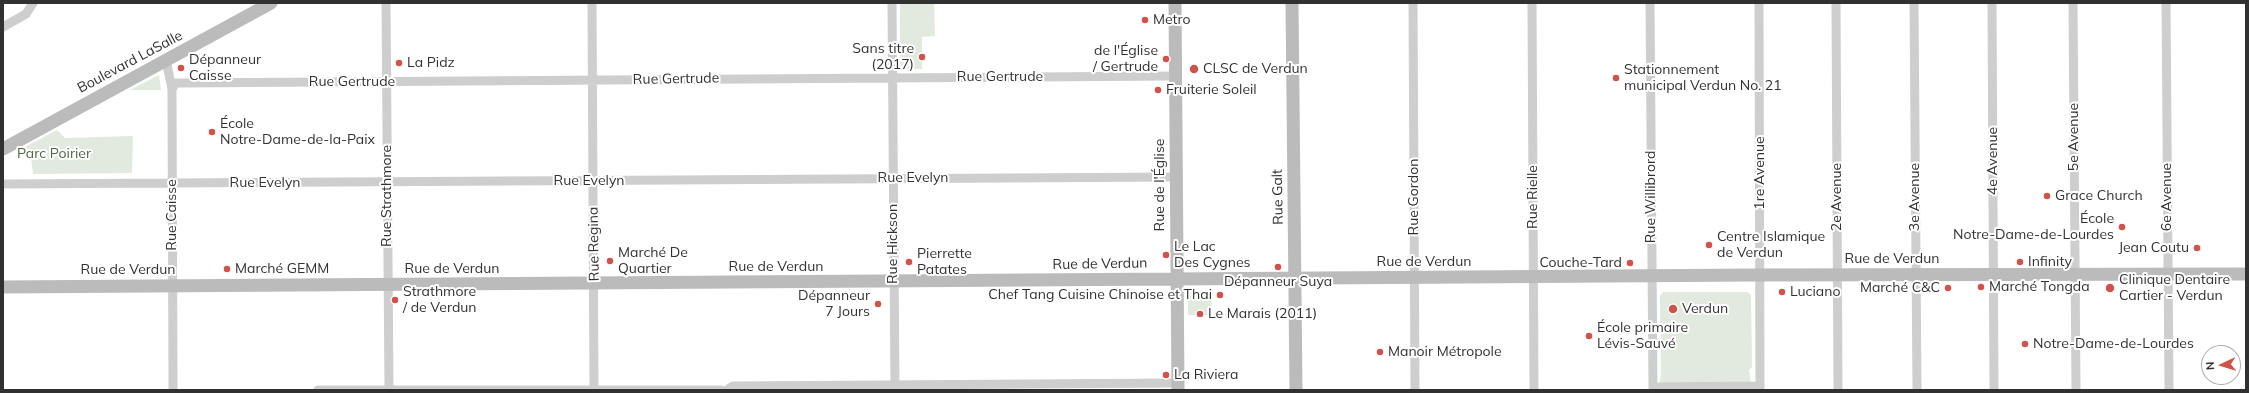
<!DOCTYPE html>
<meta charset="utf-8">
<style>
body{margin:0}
#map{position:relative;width:2249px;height:393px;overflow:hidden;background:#fff;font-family:Mulish,sans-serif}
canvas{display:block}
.frame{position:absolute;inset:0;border:4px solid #313131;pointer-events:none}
.north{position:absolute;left:2201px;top:345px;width:40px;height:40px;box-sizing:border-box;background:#fff;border:1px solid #adadad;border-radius:50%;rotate:266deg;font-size:11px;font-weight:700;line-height:16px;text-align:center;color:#313131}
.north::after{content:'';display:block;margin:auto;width:14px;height:18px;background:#d0534a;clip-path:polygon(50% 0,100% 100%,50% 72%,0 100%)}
</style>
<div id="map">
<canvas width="2249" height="393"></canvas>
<div class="frame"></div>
<div class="north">N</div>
</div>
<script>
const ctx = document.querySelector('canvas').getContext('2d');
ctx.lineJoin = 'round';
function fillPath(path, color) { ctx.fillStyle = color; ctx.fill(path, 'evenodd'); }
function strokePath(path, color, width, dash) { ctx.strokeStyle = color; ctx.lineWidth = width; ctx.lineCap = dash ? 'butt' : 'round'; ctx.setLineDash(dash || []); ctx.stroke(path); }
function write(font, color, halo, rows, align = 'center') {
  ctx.font = font + ' Mulish,sans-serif'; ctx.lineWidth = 4; ctx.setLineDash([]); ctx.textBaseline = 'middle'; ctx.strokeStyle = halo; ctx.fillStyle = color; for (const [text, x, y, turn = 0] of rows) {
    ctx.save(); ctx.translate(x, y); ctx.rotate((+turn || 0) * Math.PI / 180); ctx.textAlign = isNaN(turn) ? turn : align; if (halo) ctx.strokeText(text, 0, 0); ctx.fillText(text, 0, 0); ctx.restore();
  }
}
const green = new Path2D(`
 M900 3H934L935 36 922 37V69H902L900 67Z
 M159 75 161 90H130Z
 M57 130 65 138 133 136 132 173 33 174 31 157 25 147Z
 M1188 291H1211L1212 315H1188Z
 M1663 292H1748L1751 295 1752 367 1749 370 1752 390H1659L1661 371 1660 296Z`);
const street = new Path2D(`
 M386 3 389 390
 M592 3 594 389
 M892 3 895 390
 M1413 3 1415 390
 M1532 3 1534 390
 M1650 3 1653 390
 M1759 3 1760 390
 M1836 3 1838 390
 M1914 3 1917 390
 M1992 3 1994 390
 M2073 3 2076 390
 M2166 3 2169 390
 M3 27 26 14 33 3
 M166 60 172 89 173 390
 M172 89 176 83H180L1175 76
 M3 184 1176 177
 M1653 387 1760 386
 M318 390H721
 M727 390 733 386 1177 383`);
const secondary = new Path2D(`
 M1175 3 1178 390
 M1292 3 1296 390
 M3 149 271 3
 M3 287 1755 275 2246 274`);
const markers = [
 [1145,20,4,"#d0534a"],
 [922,57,4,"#d0534a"],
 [1166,59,4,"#d0534a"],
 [399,63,4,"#d0534a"],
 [181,68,4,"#d0534a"],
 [1194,69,5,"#d0534a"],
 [1616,78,4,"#d0534a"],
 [1158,90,4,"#d0534a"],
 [212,132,4,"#d0534a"],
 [2047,196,4,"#d0534a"],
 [2122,227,4,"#d0534a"],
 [1709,245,4,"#d0534a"],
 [2197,248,4,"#d0534a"],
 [1166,255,4,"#d0534a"],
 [610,261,4,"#d0534a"],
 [909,262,4,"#d0534a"],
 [2020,262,4,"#d0534a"],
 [1630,263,4,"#d0534a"],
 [1278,267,4,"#d0534a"],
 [227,269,4,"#d0534a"],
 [1981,287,4,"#d0534a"],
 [1948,288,4,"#d0534a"],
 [2110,288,5,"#d0534a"],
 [1782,292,4,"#d0534a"],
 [1220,295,4,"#d0534a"],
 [395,300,4,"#d0534a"],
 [878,304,4,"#d0534a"],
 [1673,309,5,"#d0534a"],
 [1200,314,4,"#d0534a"],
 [1589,336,4,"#d0534a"],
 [2025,344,4,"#d0534a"],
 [1380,352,4,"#d0534a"],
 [1166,375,4,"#d0534a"]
];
const poiNames = [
 ["Metro",1153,20],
 ["Sans titre",914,49,"right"],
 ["(2017)",914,65,"right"],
 ["de l'Église",1158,51,"right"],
 ["/ Gertrude",1158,67,"right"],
 ["Dépanneur",189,60],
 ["Caisse",189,76],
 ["La Pidz",407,63],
 ["CLSC de Verdun",1203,69],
 ["Stationnement",1624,70],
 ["municipal Verdun No. 21",1624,86],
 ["Fruiterie Soleil",1166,90],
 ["École",220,124],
 ["Notre-Dame-de-la-Paix",220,140],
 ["Grace Church",2055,196],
 ["École",2114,219,"right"],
 ["Notre-Dame-de-Lourdes",2114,235,"right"],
 ["Centre Islamique",1717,237],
 ["de Verdun",1717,253],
 ["Le Lac",1174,247],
 ["Des Cygnes",1174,263],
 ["Jean Coutu",2189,248,"right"],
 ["Marché De",618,253],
 ["Quartier",618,269],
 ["Pierrette",917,254],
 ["Patates",917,270],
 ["Infinity",2028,262],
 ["Couche-Tard",1622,263,"right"],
 ["Marché GEMM",235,269],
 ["Clinique Dentaire",2119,280],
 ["Cartier - Verdun",2119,296],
 ["Dépanneur Suya",1278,282,"center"],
 ["Marché Tongda",1989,287],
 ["Marché C&C",1940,288,"right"],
 ["Strathmore",403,292],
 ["/ de Verdun",403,308],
 ["Luciano",1790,292],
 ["Chef Tang Cuisine Chinoise et Thai",1212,295,"right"],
 ["Dépanneur",870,296,"right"],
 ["7 Jours",870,312,"right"],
 ["Verdun",1682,309],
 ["Le Marais (2011)",1208,314],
 ["École primaire",1597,328],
 ["Lévis-Sauvé",1597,344],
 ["Notre-Dame-de-Lourdes",2033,344],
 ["Manoir Métropole",1388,352],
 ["La Riviera",1174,375]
];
const streetNames = [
 ["Boulevard LaSalle",130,62,-28],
 ["Rue Gertrude",1000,77],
 ["Rue Gertrude",676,79,-1],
 ["Rue Gertrude",352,82],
 ["5e Avenue",2074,137,-90],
 ["4e Avenue",1993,161,-90],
 ["1re Avenue",1760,173,-90],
 ["Rue Evelyn",913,178],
 ["Rue Evelyn",589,181],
 ["Rue Evelyn",265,183],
 ["Rue de l'Église",1160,185,-90],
 ["Rue Strathmore",387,196,-90],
 ["Rue Galt",1278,197,-91],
 ["Rue Gordon",1414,197,-90],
 ["Rue Rielle",1533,197,-90],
 ["Rue Willibrord",1651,197,-90],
 ["2e Avenue",1837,197,-90],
 ["3e Avenue",1915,197,-90],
 ["6e Avenue",2167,197,-90],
 ["Rue Caisse",172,215,-90],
 ["Rue Regina",594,244,-91],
 ["Rue Hickson",893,244,-90],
 ["Rue de Verdun",1892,259],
 ["Rue de Verdun",1424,262],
 ["Rue de Verdun",1100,264,-1],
 ["Rue de Verdun",776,267],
 ["Rue de Verdun",452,269],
 ["Rue de Verdun",128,270]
];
const parkNames = [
 ["Parc Poirier",54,154]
];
fillPath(green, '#e2e9de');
strokePath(street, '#cecece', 9);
strokePath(secondary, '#bbb', 13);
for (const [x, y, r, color] of markers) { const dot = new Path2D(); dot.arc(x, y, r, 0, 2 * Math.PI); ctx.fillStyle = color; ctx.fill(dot); strokePath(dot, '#fff', 1.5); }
write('14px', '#313131', '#fff', poiNames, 'left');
write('14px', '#313131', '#fff', streetNames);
write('14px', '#4f6743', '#fff', parkNames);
</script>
